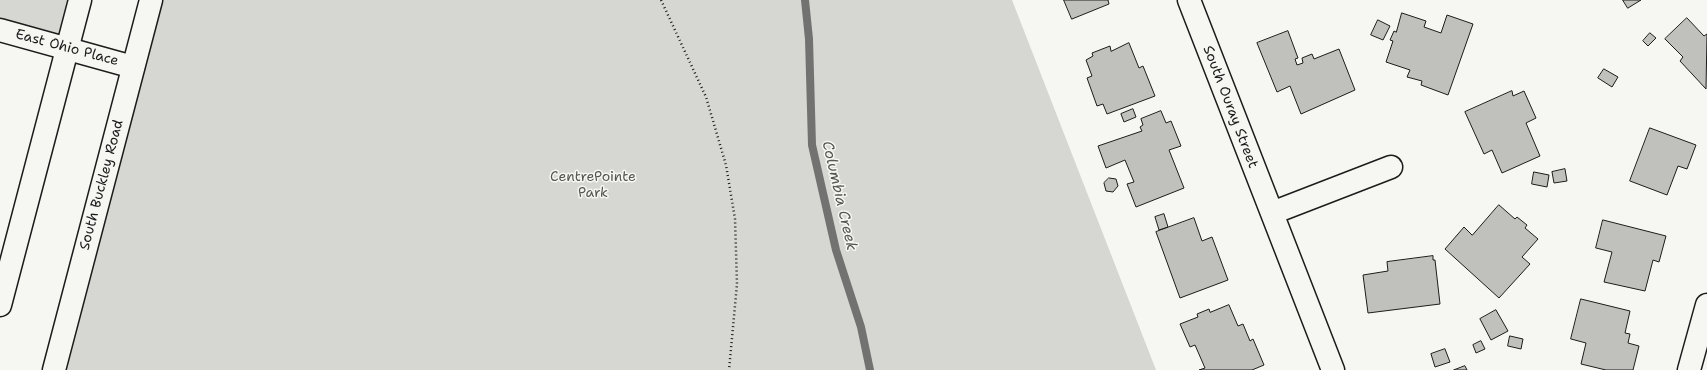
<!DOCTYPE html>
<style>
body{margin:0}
canvas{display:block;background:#f6f6f2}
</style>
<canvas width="1707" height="370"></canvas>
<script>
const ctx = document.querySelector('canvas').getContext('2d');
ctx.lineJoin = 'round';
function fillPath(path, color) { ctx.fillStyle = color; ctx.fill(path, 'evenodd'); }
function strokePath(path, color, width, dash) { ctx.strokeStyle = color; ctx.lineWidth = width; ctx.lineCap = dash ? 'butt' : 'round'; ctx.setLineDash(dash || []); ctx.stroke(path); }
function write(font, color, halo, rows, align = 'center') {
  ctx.font = font + ' "Shantell Sans",sans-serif'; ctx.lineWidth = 3; ctx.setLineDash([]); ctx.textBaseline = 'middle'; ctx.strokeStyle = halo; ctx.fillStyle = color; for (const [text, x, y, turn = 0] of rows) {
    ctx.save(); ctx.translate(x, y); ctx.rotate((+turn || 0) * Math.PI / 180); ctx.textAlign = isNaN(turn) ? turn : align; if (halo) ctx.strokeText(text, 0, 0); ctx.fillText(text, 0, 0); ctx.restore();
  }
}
const green = new Path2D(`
 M0 0H80L67 48 0 30Z
 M151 0H1012L1156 370H54Z`);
const stream = new Path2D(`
 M805 0 809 39 812 145 836 250 861 327 870 370`);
const building = new Path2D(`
 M1064 0H1108L1109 4 1072 19Z
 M1623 0H1641L1628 8Z
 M1402 13 1426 21 1424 27 1441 33 1447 15 1473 24 1448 95 1421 85 1422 81 1407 77 1410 70 1386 62 1393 41 1390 40 1394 31 1396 32Z
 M1687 18 1704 36 1707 34 1706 89 1680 61 1683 57 1665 39Z
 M1378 20 1390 26 1383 40 1371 35Z
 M1288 31 1298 58 1295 59 1297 65 1303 63 1302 58 1312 54 1314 59 1339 49 1355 90 1301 114 1290 86 1277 92 1257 43Z
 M1650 33 1656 38 1648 46 1643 41Z
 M1129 43 1139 68 1143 66 1155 96 1107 114 1103 104 1097 106 1087 78 1092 76 1086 60 1093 56 1092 53 1110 46 1111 51Z
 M1604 69 1618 77 1612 87 1598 78Z
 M1512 91 1513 96 1524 91 1536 118 1526 123 1540 156 1502 173 1492 150 1484 154 1465 112Z
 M1133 109 1136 117 1124 122 1121 114Z
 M1161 111 1166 123 1171 121 1181 146 1169 150 1184 188 1136 207 1127 184 1134 182 1125 160 1106 168 1098 146 1142 131 1140 127 1143 125 1141 119Z
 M1650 128 1696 145 1687 169 1678 166 1667 195 1630 181Z
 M1565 169 1567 181 1554 183 1552 172Z
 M1534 172 1549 175 1547 187 1532 184Z
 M1109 178 1116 179 1118 186 1113 192 1106 191 1104 183Z
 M1499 205 1515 219 1517 217 1527 225 1525 228 1538 239 1522 257 1530 264 1499 298 1445 249 1464 227 1472 235Z
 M1164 214 1168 227 1159 230 1155 217Z
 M1194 218 1202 241 1212 237 1228 280 1180 298 1156 232Z
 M1603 220 1666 236 1659 262 1653 260 1645 291 1604 282 1612 252 1596 248Z
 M1433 256V260H1435L1440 304 1368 313 1363 275 1388 271 1387 262Z
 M1581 299 1630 311 1625 333 1630 334 1628 343 1639 346 1633 370H1606L1581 364 1586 343 1571 339Z
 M1229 305 1238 326 1243 324 1250 341 1253 339 1264 365 1252 370H1199L1205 368 1195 345 1190 347 1180 324 1198 317 1197 314 1209 309 1210 312Z
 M1496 310 1508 331 1491 340 1480 319Z
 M1510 336 1523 339 1521 349 1508 346Z
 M1481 341 1485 349 1476 353 1473 345Z
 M1445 349 1450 362 1435 367 1431 354Z
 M1465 366 1467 370H1454Z`);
const path = new Path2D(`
 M661 0 706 97 726 165 735 219 737 284 729 370`);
const minor = new Path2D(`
 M1189 0 1333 370
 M0 30 133 67
 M1272 213 1391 167
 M1689 370 1707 305`);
const major = new Path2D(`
 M0 305 80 0
 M54 370 151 0`);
const streetNames = [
 ["East Ohio Place",67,48,15],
 ["South Ouray Street",1230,107,69],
 ["South Buckley Road",102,185,-75]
];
const parkNames = [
 ["CentrePointe",593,177],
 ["Park",593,193]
];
const waterNames = [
 ["Columbia Creek",839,196,77]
];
fillPath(green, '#d6d6d2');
strokePath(stream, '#727271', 8);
fillPath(building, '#c0c0bd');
strokePath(building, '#1c1c1c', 1);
strokePath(minor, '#1c1c1c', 25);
strokePath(major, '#1c1c1c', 25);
strokePath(path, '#1c1c1c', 2.5, [1, 3]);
strokePath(minor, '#f6f6f2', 22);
strokePath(major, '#f6f6f2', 22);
write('14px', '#1c1c1c', '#f6f6f2', streetNames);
write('14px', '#545453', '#f6f6f2', parkNames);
write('italic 15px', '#565654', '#f6f6f2', waterNames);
</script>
